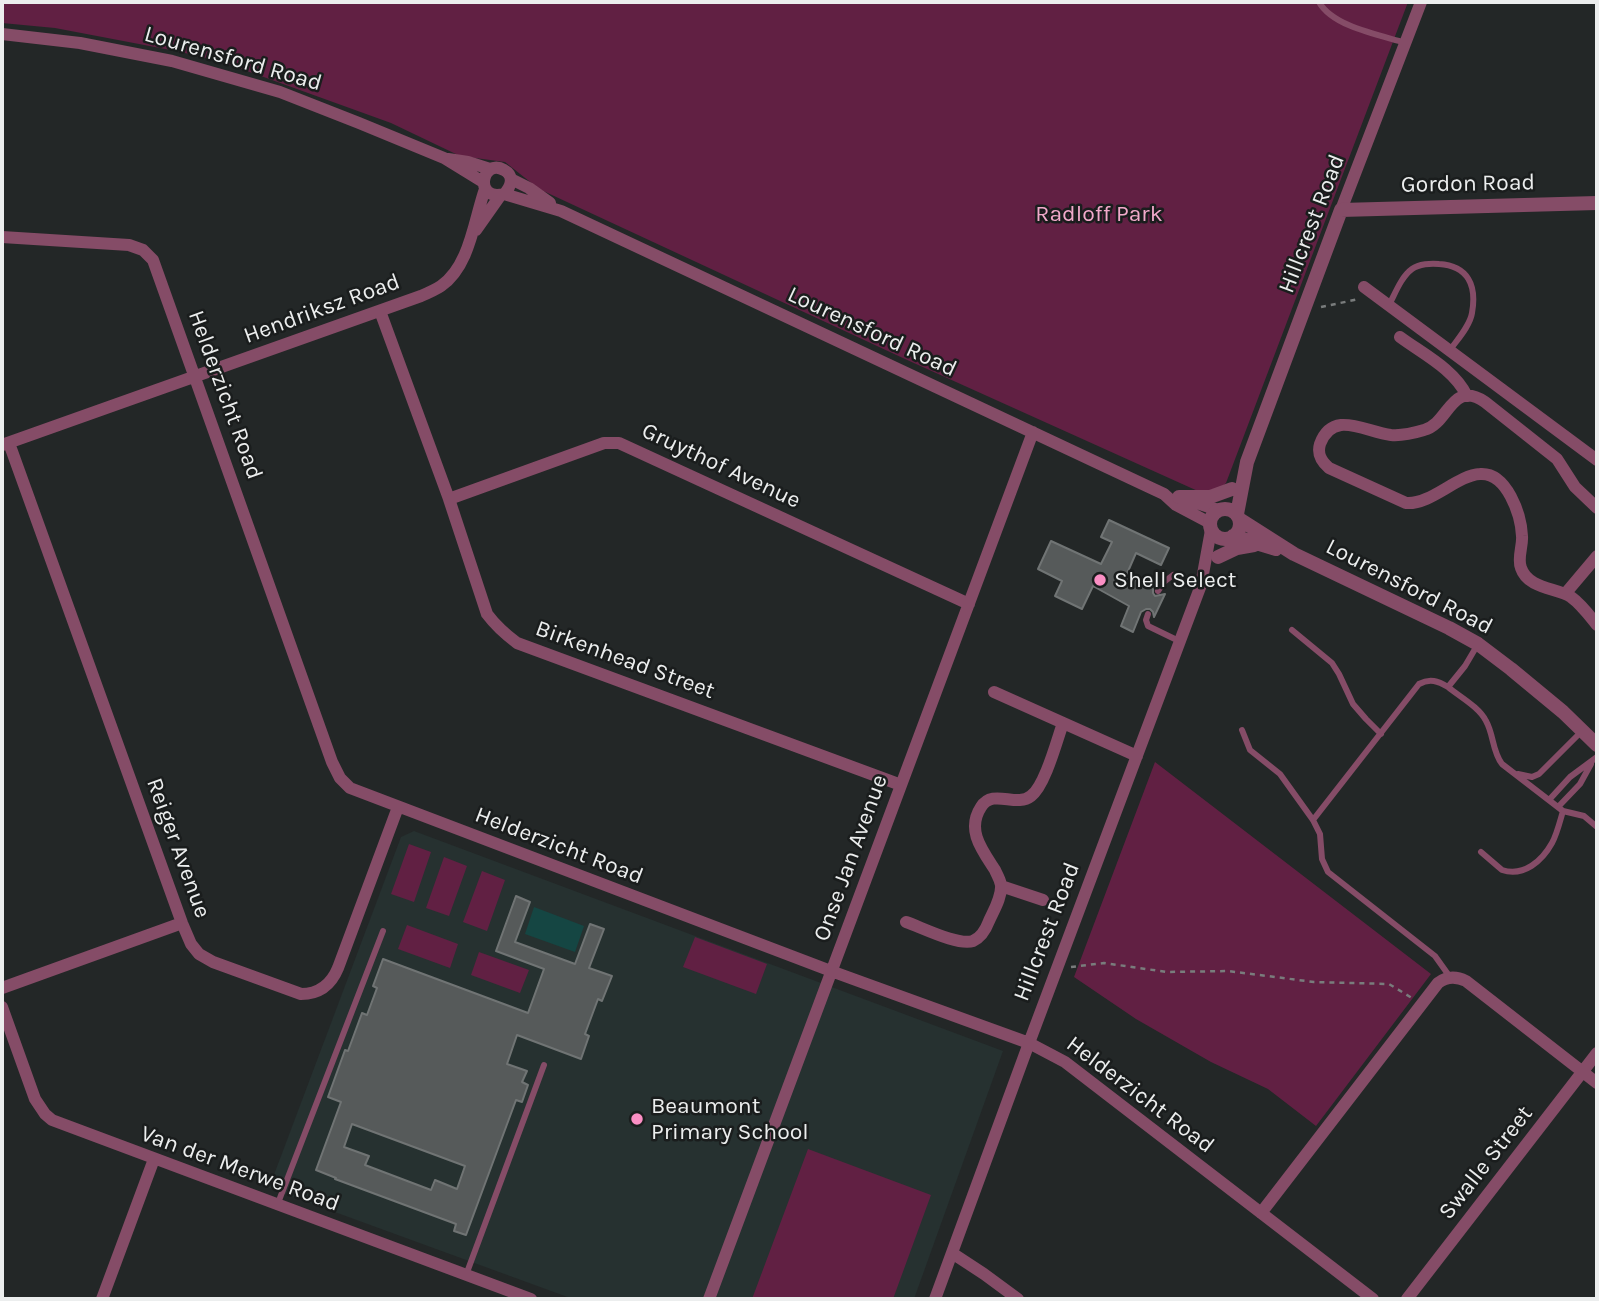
<!DOCTYPE html>
<style>
body{margin:0}
#map{position:relative;width:1599px;height:1301px;overflow:hidden;background:#232727;font-family:Karla,sans-serif}
canvas{display:block}
.frame{position:absolute;inset:0;border:4px solid #eceeee;pointer-events:none}
</style>
<div id="map">
<canvas width="1599" height="1301"></canvas>
<div class="frame"></div>
</div>
<script>
const ctx = document.querySelector('canvas').getContext('2d');
ctx.lineJoin = 'round';
function fillPath(path, color) { ctx.fillStyle = color; ctx.fill(path, 'evenodd'); }
function strokePath(path, color, width, dash) { ctx.strokeStyle = color; ctx.lineWidth = width; ctx.lineCap = dash ? 'butt' : 'round'; ctx.setLineDash(dash || []); ctx.stroke(path); }
function write(font, color, halo, rows, align = 'center') {
  ctx.font = font + ' Karla,sans-serif'; ctx.lineWidth = 5; ctx.setLineDash([]); ctx.textBaseline = 'middle'; ctx.strokeStyle = halo; ctx.fillStyle = color; for (const [text, x, y, turn = 0] of rows) {
    ctx.save(); ctx.translate(x, y); ctx.rotate((+turn || 0) * Math.PI / 180); ctx.textAlign = isNaN(turn) ? turn : align; if (halo) ctx.strokeText(text, 0, 0); ctx.fillText(text, 0, 0); ctx.restore();
  }
}
const built = new Path2D(`
 M414 831 1003 1051 914 1299H573L269 1188 401 837Z`);
const green = new Path2D(`
 M2 2H1408L1226 483 1221 488 1200 492 905 359 539 189 505 162 460 156 391 123 225 63 181 52 55 28 2 23Z
 M1155 762 1431 974 1316 1126 1268 1089 1211 1062 1136 1019 1074 977Z
 M409 844 431 852 414 902 391 894Z
 M444 857 467 866 449 916 426 908Z
 M482 871 505 880 487 931 463 922Z
 M407 925 458 944 450 968 398 949Z
 M695 937 767 964 756 994 683 967Z
 M479 952 529 970 520 993 471 975Z
 M808 1149 931 1195 893 1299H752Z`);
const water = new Path2D(`
 M534 907 584 926 575 952 525 934Z`);
const building = new Path2D(`
 M1109 520 1169 548 1161 565 1136 553 1126 576 1153 588V593L1155 596 1165 594 1154 617 1153 612 1150 609H1146L1141 612 1133 632 1121 626 1129 606 1093 586 1082 609 1055 596 1062 581 1038 569 1051 541 1101 564 1112 542 1101 537Z
 M516 896 530 902 515 942 575 964 590 924 604 929 589 968 612 976 602 1001 598 999 585 1034 589 1036 581 1059 517 1035 507 1064 527 1071 522 1082 528 1085 522 1102 516 1100 466 1235 454 1231 456 1224 335 1179 336 1178 316 1170 341 1102 328 1097 345 1050 348 1051 362 1013 367 1015 377 988 373 986 383 959 528 1013 544 969 496 951ZM352 1124 465 1166 457 1189 435 1180 431 1190 365 1165 369 1156 344 1147Z`);
const path = new Path2D(`
 M1321 307 1359 299
 M1071 967 1104 963 1167 972 1228 971 1314 982 1389 984 1412 998`);
const service = new Path2D(`
 M1319 2C1333 27 1380 35 1406 43
 M1389 305C1395 294 1401 277 1412 269 1419 264 1431 263 1439 264 1468 266 1477 285 1472 313 1470 326 1457 340 1450 350
 M1158 591 1164 582 1173 575
 M1148 614 1146 620 1148 626 1179 641
 M1292 630 1332 663 1339 674 1353 704 1366 719 1381 734
 M1478 644 1465 666 1448 687C1460 697 1479 707 1486 721 1494 735 1492 751 1502 764L1563 811 1584 816 1597 827
 M1242 730 1250 750 1280 774 1313 820 1320 834 1322 859 1328 872 1435 956 1450 977
 M1518 774 1532 777 1539 774 1582 731
 M1549 800 1570 777 1597 757
 M1558 807 1580 784 1591 764
 M1313 820 1419 684C1430 678 1438 681 1448 687
 M1481 852 1502 870C1524 877 1542 861 1552 843 1557 834 1560 821 1563 811
 M278 1203 383 931
 M466 1275 544 1065`);
const minor = new Path2D(`
 M2 34 80 43 172 61 280 92 359 123 444 158 483 182
 M448 159 468 162 490 169
 M511 179 529 188 550 203
 M504 194C511 187 515 176 504 170 482 157 473 202 504 194L561 211 1149 487 1164 494 1176 505 1210 523
 M1341 210 1421 2
 M476 230 500 196
 M2 237 129 245 143 250 153 260 332 762 340 778 350 788 831 971 1029 1043 1065 1062 1373 1299
 M1364 287 1597 460
 M380 311 449 499 487 614C496 626 505 634 517 643L901 785
 M1400 337C1423 354 1454 369 1467 396
 M9 443 182 923 191 944 199 954 213 962 301 994C319 994 331 985 338 968L398 807
 M2 445 421 296C428 293 435 290 441 286 470 266 474 220 485 189
 M449 499 604 443H619L969 604
 M1185 499 1218 510
 M1597 508 1575 487 1557 459 1485 402C1451 379 1449 424 1424 430 1414 433 1402 436 1391 435 1365 432 1333 409 1320 444 1317 454 1321 461 1329 468L1406 503C1431 505 1457 475 1480 474 1507 472 1521 515 1522 536 1523 546 1517 558 1521 568 1528 589 1557 588 1571 597 1581 604 1589 615 1597 625
 M1565 594 1597 556
 M994 692 1137 756
 M1001 886 1043 900
 M906 922C921 927 958 946 973 941 982 937 986 929 989 921 994 910 1002 897 1001 885 1000 879 997 875 995 870 982 850 966 830 981 807 993 788 1016 808 1031 796 1045 786 1057 740 1063 723
 M2 988 182 923
 M2 1007 35 1099 45 1114 52 1120 531 1299
 M1261 1213 1438 983C1447 976 1456 976 1466 981L1597 1083
 M952 1253 984 1274 1018 1299
 M102 1299 154 1159
 M709 1299 1033 432
 M935 1299 1029 1043 1201 585 1211 530
 M1407 1299 1597 1053`);
const tertiary = new Path2D(`
 M1179 497H1210L1232 489
 M1210 524a15 15 0 1 1 30 0a15 15 0 1 1-30 0Z
 M1237 514 1247 462 1341 210 1597 203
 M1239 519 1294 554 1449 628 1478 644 1511 669 1563 712 1597 745
 M1233 536 1276 549
 M1218 557 1237 548 1254 545`);
const markers = [
 [1100,580,7,"#fb8fc4"],
 [637,1119,7,"#fb8fc4"]
];
const streetNames = [
 ["Lourensford Road",233,59,16],
 ["Gordon Road",1468,184,-1],
 ["Hillcrest Road",1312,224,-69],
 ["Hendriksz Road",322,309,-20],
 ["Lourensford Road",872,332,25],
 ["Helderzicht Road",225,395,70],
 ["Gruythof Avenue",721,466,25],
 ["Lourensford Road",1409,587,27],
 ["Birkenhead Street",625,660,20],
 ["Helderzicht Road",559,846,21],
 ["Reiger Avenue",178,848,70],
 ["Onse Jan Avenue",851,858,-70],
 ["Hillcrest Road",1047,932,-69],
 ["Helderzicht Road",1140,1095,37],
 ["Swalle Street",1486,1163,-52],
 ["Van der Merwe Road",240,1169,20]
];
const parkNames = [
 ["Radloff Park",1099,214]
];
const poiNames = [
 ["Shell Select",1114,580],
 ["Beaumont",651,1106],
 ["Primary School",651,1132]
];
fillPath(built, '#263130');
fillPath(green, '#612043');
fillPath(water, '#154643');
fillPath(building, '#565a5a');
strokePath(building, '#707474', 2);
strokePath(path, '#797c7c', 2.5, [5, 5]);
strokePath(service, '#854c67', 6);
strokePath(minor, '#854c67', 12);
strokePath(tertiary, '#854c67', 14);
for (const [x, y, r, color] of markers) { const dot = new Path2D(); dot.arc(x, y, r, 0, 2 * Math.PI); ctx.fillStyle = color; ctx.fill(dot); strokePath(dot, '#1a1d1d', 2.5); }
write('23px', '#eceeee', '#1a1d1d', streetNames);
write('23px', '#f2aacb', '#1a1d1d', parkNames);
write('23px', '#eceeee', '#1a1d1d', poiNames, 'left');
</script>
